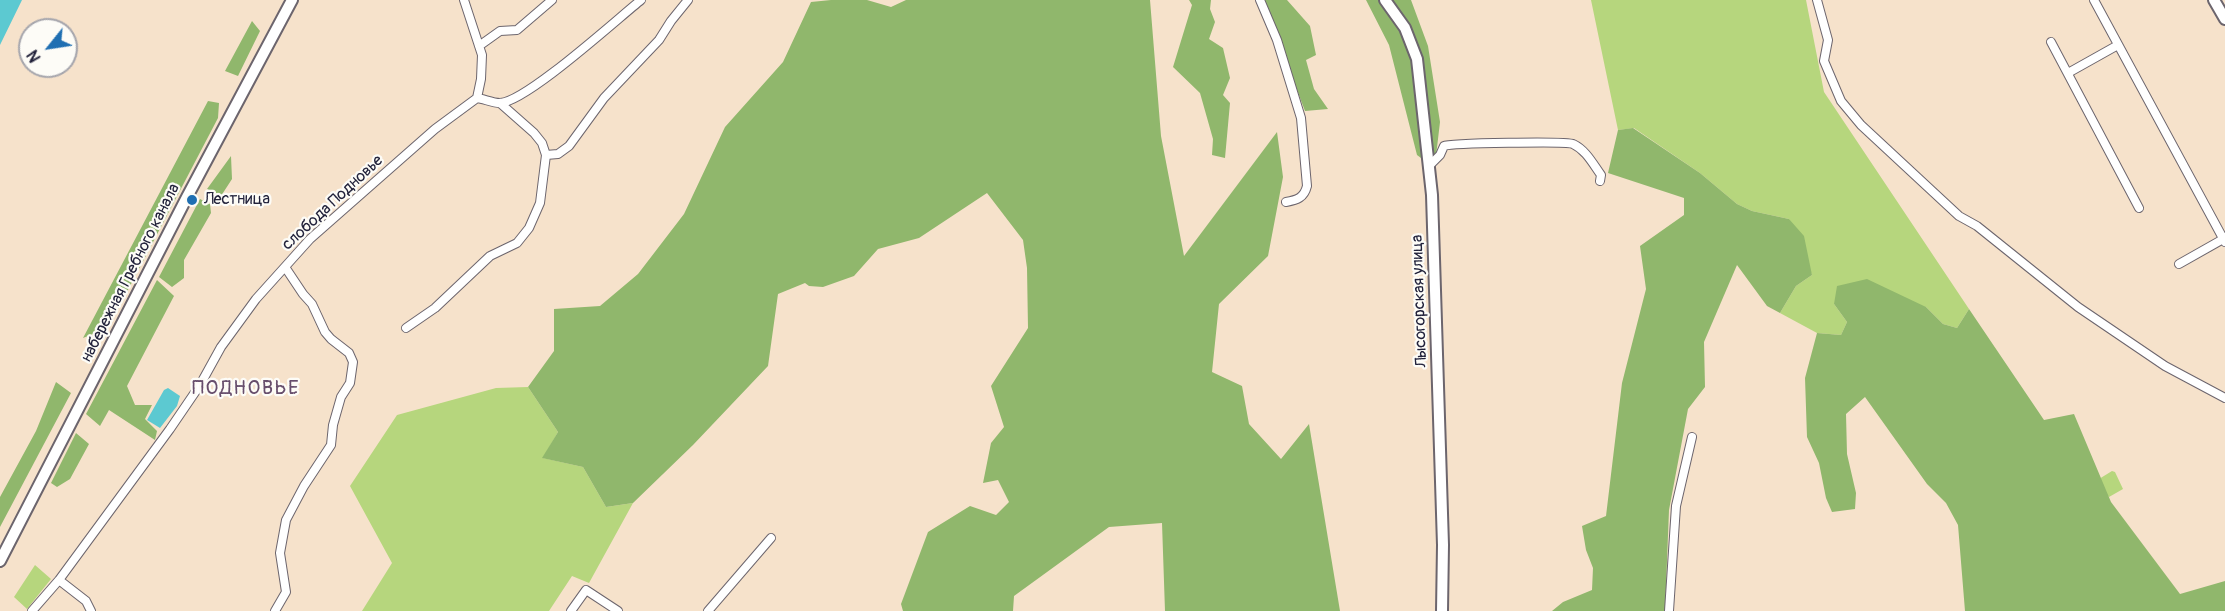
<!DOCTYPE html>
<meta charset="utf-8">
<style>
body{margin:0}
#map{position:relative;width:2225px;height:611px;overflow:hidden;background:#f6e2cb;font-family:Pangolin,sans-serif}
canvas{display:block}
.north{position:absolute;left:18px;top:18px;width:60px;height:60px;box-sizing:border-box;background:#fdfcf7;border:2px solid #a5a5ac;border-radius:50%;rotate:240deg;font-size:16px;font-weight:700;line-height:24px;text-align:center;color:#22223b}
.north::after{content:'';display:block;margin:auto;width:21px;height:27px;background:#1f6fb2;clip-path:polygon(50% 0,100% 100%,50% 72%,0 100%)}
</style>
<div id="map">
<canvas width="2225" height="611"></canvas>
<div class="north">N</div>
</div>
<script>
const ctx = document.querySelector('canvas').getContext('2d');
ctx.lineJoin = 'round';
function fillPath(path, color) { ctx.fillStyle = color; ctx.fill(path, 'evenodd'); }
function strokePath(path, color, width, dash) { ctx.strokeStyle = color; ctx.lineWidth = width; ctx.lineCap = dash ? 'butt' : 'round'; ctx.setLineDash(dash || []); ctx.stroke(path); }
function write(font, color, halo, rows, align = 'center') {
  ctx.font = font + ' Pangolin,sans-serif'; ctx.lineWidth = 4.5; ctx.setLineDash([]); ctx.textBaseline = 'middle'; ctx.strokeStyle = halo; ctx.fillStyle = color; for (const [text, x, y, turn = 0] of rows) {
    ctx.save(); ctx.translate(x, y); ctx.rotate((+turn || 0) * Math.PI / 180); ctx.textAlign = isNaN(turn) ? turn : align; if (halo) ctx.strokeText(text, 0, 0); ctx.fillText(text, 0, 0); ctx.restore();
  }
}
const green = new Path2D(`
 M1591 0H1806L1824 92 1969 309 1957 328 1943 324 1926 307 1834 304 1847 322 1841 335 1817 333 1780 313 1796 286 1812 275 1789 219 1752 211 1737 204 1700 173 1634 128 1618 130Z
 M528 387 558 432 543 458 583 467 606 507 633 503 589 583 572 576 549 611H362L392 563 350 486 397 415 496 388Z
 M2112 471 2115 472 2123 489 2109 497 2106 494 2099 479Z
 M35 565 51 579 27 609 14 597Z`);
const forest = new Path2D(`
 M831 0H867L891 7 906 0H1150L1161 136 1184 256 1277 132 1283 177 1268 256 1219 304 1212 372 1242 386 1249 424 1281 459 1309 424 1340 611H1165L1162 523 1109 527 1014 596 1013 611H903L901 604 928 532 970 506 996 515 1009 502 998 480 983 483 991 443 1004 427 991 386 1028 328 1027 268 1023 240 987 193 919 238 878 249 854 276 823 287 809 286 805 283 778 294 768 366 693 445 633 503 606 507 583 467 542 458 558 432 528 387 554 351V309L600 306 638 274 684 214 725 127 783 62 811 2Z
 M1189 0H1211L1210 9 1215 22 1209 39 1223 48 1230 78 1223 95 1230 103 1225 158 1212 155 1213 139 1200 93 1173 67 1192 5Z
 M1263 0H1287L1310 26 1316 55 1306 60 1314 89 1328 109 1305 111Z
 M1366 0H1379L1400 30 1413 59 1425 161 1417 155 1389 45Z
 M1391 0H1411L1428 46 1440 122 1436 156 1431 154 1416 43Z
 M252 21 260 31 238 76 225 71Z
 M208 101 219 103 218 118 108 328 83 338Z
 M1633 128 1700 173 1737 204 1752 211 1789 219 1804 236 1812 275 1796 286 1780 313 1767 306 1737 265 1704 342 1705 387 1688 409 1669 510 1665 611H1552L1563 602 1592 590 1593 568 1586 550 1582 526 1606 516 1622 383 1646 289 1640 246 1684 215V198L1608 173 1618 130Z
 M231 156 232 179 221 196 207 189Z
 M200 199 210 204 211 213 184 260V278L172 287 159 277Z
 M1867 279 1926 307 1943 324 1957 328 1969 309 2044 420 2074 414 2111 502 2180 594 2225 581V611H1965L1958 525 1946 503 1927 484 1865 397 1846 414 1847 454 1856 493 1855 509 1832 512 1826 498 1819 463 1807 437 1805 378 1817 333 1841 335 1847 322 1834 304 1837 286Z
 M157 280 174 296 127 386 135 405H152L145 419 157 431 155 440 109 410 100 426 86 414Z
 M56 382 71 393 0 527V497L36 431Z
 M76 433 89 444 70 479 57 487 51 483Z`);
const water = new Path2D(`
 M0 0H22L0 45Z
 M168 388 180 396 177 406 160 428 147 420 164 390Z`);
const street = new Path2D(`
 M1260 0 1277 40 1301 118 1307 186C1304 198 1297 200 1286 202
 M1817 0 1828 40 1824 61 1841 101 1861 125 1959 216 1977 226 2078 307 2165 366 2225 398
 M2094 0 2225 242
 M2051 42 2139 208
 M479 46 500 31 517 30 552 0
 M2068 73 2118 45
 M477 98C484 99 493 103 500 103 526 102 616 20 641 0
 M546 155 558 154 569 146 604 98 659 40 671 21 688 0
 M1429 166 1440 155 1444 146C1450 143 1567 141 1573 144 1586 150 1593 164 1601 175L1600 181
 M2179 264 2225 238
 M406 328 435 308 490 256 517 243 529 228 540 203 546 155 542 143 534 133 500 103
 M59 580 86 601 91 611
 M32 611 59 580 170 429 200 385 221 347 256 299 310 239 435 129 477 98 481 79 482 55 464 0
 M275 611 286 592 280 553 286 520 304 486 331 445 333 425 341 397 350 383 353 362 349 353 331 339 325 332 312 304 303 294 285 267
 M571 611 586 590 618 611
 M708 611 771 538
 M1669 611 1676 506 1692 437`);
const secondary = new Path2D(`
 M1385 0 1405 28 1417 59 1432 195 1443 545 1442 611
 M2214 0 2225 19
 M0 561 187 197 292 0`);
const markers = [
 [192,200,6,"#1f6fb2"]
];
const poiNames = [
 ["Лестница",204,200]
];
const streetNames = [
 ["слобода Подновье",333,203,-43],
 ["набережная Гребного канала",131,273,-63],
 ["Лысогорская улица",1420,301,-92]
];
const quarterNames = [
 ["ПОДНОВЬЕ",246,389]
];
fillPath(green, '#b6d67d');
fillPath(forest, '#90b76c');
fillPath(water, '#5cc9d1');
strokePath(street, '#6c656d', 10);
strokePath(secondary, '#6c656d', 14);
strokePath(street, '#fff', 8);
strokePath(secondary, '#fff', 10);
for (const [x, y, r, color] of markers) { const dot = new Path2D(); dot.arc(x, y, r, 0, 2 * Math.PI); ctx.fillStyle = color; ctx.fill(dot); strokePath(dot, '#fdfcf7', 2); }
write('16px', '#22223b', '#fdfcf7', poiNames, 'left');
write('16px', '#22223b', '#fdfcf7', streetNames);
ctx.letterSpacing = '1.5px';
write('20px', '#674e6c', '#fdfcf7', quarterNames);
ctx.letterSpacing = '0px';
</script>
